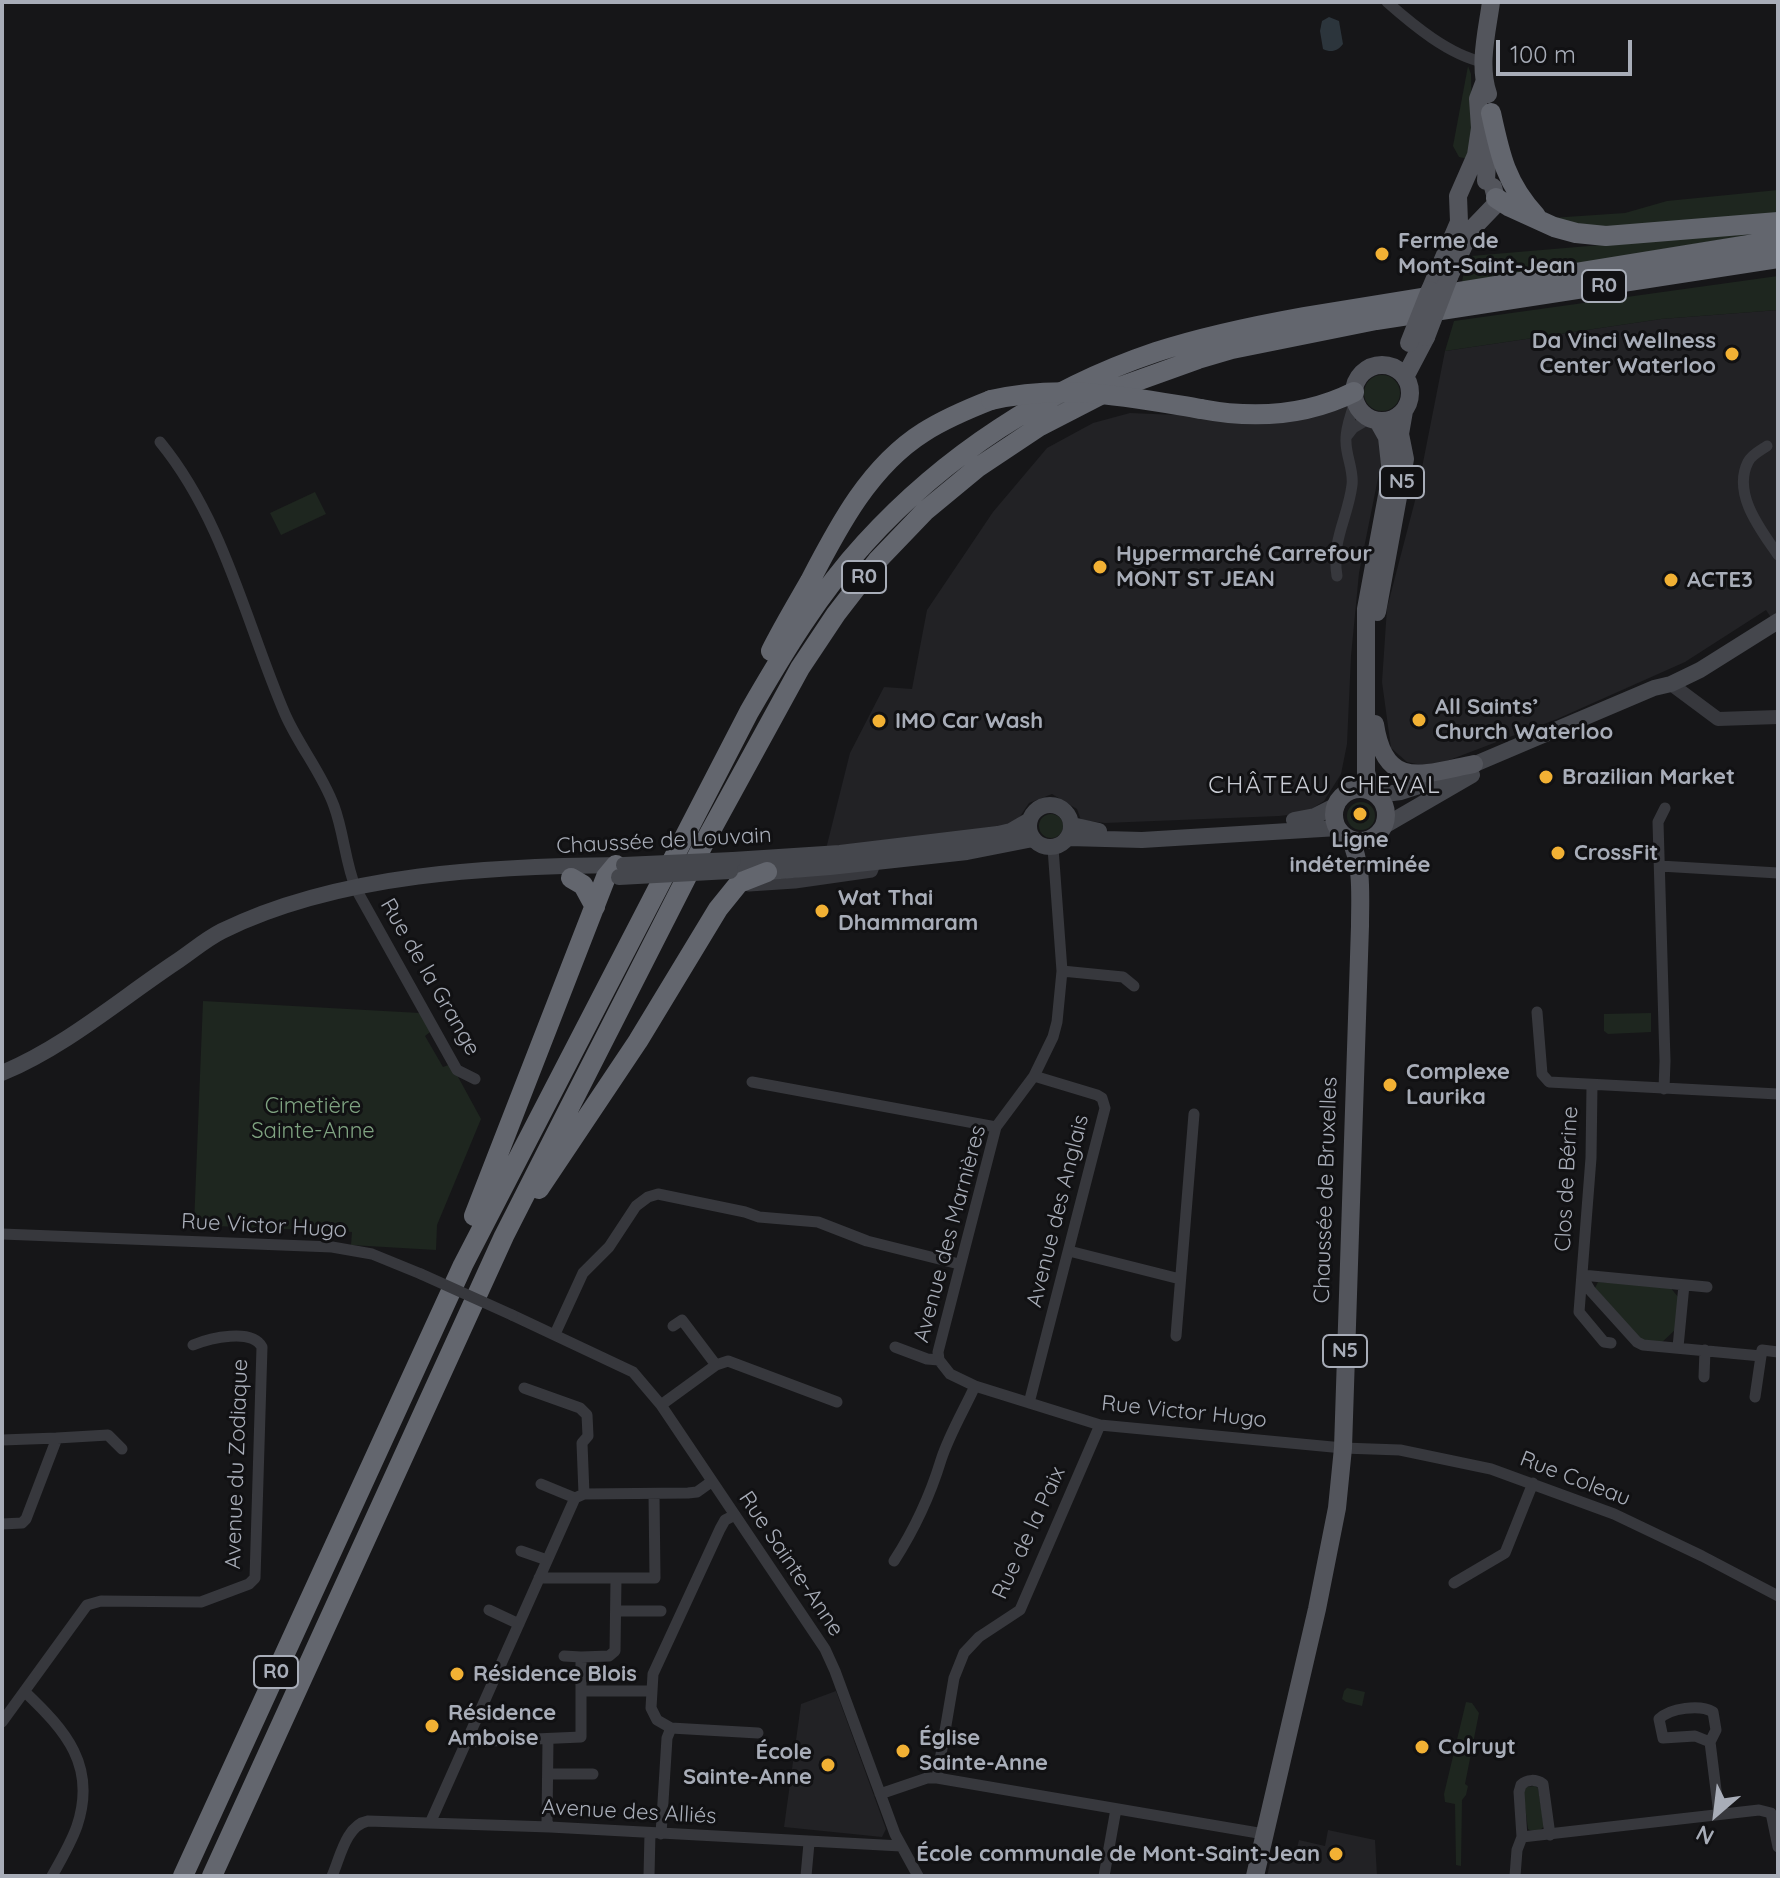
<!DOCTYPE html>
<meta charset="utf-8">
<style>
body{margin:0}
#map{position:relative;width:1780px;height:1878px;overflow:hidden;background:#161618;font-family:Quicksand,sans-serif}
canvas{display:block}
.frame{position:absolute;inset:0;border:4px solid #a8adb8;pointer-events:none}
.north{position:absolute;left:1676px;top:1774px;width:80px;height:80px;-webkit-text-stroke:6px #111113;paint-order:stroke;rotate:208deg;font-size:22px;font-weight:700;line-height:32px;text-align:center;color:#a8adb8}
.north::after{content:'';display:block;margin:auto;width:28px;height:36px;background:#a8adb8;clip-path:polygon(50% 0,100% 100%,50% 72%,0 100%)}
.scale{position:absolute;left:1496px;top:40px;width:136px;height:36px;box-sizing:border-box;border:4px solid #a8adb8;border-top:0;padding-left:10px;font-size:24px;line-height:28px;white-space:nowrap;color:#a8adb8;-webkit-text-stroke:6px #111113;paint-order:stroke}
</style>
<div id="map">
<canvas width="1780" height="1878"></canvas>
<div class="frame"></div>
<div class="north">N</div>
<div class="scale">100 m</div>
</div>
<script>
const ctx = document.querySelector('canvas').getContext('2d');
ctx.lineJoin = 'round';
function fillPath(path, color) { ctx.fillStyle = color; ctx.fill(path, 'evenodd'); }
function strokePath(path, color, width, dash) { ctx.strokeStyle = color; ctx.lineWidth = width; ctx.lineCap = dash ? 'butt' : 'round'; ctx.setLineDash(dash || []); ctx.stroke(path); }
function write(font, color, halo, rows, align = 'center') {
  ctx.font = font + ' Quicksand,sans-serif'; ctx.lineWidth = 6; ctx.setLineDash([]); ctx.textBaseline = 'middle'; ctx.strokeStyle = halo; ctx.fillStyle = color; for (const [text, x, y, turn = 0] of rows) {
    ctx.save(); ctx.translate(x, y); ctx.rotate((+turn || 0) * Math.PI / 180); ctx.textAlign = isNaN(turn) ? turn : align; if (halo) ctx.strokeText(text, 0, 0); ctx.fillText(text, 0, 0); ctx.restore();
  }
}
const built = new Path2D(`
 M1778 310V628L1766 610 1685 662 1557 719 1431 767 1407 762 1391 748 1382 682 1387 608 1417 493 1445 351 1661 319Z
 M1346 402 1380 434 1381 463 1359 573 1351 656 1347 744 1341 774 1324 801 1305 813 1279 816 1105 823 1081 820 1077 809 1052 794 1029 803 1017 821 998 830 826 849 850 753 884 687 912 689 927 610 993 512 1047 448 1093 423 1130 413 1295 420Z
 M836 1691 886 1829 882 1837 784 1827 801 1704Z
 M1328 1830 1375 1840 1377 1876H1267L1273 1850 1295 1856 1299 1840 1325 1846Z`);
const green = new Path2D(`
 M1468 66 1471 74 1472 124 1469 159 1459 157 1453 146Z
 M1778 190V214L1600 231 1551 218 1625 213 1667 201Z
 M1778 230 1462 283 1465 262 1471 256Z
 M1778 276V310L1661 319 1445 351 1454 321Z
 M1364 393a18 18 0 1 1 36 0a18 18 0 1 1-36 0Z
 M315 492 326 514 281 535 270 513Z
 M1347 816a14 14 0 1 1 28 0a14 14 0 1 1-28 0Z
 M1039 826a12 12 0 1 1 24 0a12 12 0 1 1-24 0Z
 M203 1001 420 1013 430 1032 425 1036 443 1067 451 1064 481 1119 437 1225 436 1250 351 1245 352 1232 194 1225Z
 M1651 1013V1032L1608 1034 1604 1031V1014Z
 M1598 1282 1669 1286 1679 1298 1675 1330 1659 1345 1644 1343 1595 1288Z
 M1347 1688 1365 1692 1362 1706 1346 1702 1342 1699 1344 1691Z
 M1466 1702 1472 1703 1479 1713 1465 1784 1468 1786 1466 1795 1462 1800 1461 1866 1456 1865 1455 1804 1445 1802 1444 1794Z
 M1535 1786 1538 1788 1544 1826C1541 1831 1533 1833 1528 1829L1523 1791 1525 1787Z`);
const water = new Path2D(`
 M1329 17 1339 21 1343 44C1338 51 1331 53 1323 49L1320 31 1322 21Z`);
const minor = new Path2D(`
 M1387 2C1413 25 1449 55 1483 62
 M1346 437 1353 428 1370 418
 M160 442C224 520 246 623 285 714 299 746 322 773 334 806 344 833 345 862 356 889L457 1070 475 1079
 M1767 446C1761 450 1751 455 1748 462 1732 494 1761 530 1778 555
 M1337 576C1331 540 1348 518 1352 485 1354 471 1346 456 1346 442 1345 427 1352 414 1355 400
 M1660 866 1778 873
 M749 886 795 883 872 872 876 862
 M1062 971 1123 977 1134 986
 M1537 1012 1542 1074 1549 1082 1778 1094
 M752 1082 996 1127
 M1592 1085 1591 1158 1579 1312 1604 1342 1611 1343
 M1664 1089 1665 1061 1658 822 1665 808
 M2 1234 332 1247 372 1254 421 1274
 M1069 1251 1180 1279
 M1582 1275 1707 1287
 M1582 1276 1590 1290 1637 1342 1643 1345 1761 1356 1755 1397
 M512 1315 633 1372 661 1405 825 1649 835 1671 895 1834 918 1876
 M673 1326 682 1320 716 1365
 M555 1334 583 1273 609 1247 636 1206 648 1197 658 1194 745 1212 759 1217 818 1222 867 1241 959 1264
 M1176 1336 1194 1114
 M895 1347 927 1359 939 1360 950 1374 975 1386 1100 1425 1343 1448 1400 1450 1491 1469 1614 1514 1702 1556 1778 1596
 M1678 1347 1684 1285
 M1761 1356 1762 1350 1778 1352
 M939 1360 938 1352 996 1127 1034 1076 1053 1037 1057 1022 1062 971 1053 848
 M1704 1377 1705 1350
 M524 1388 580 1408 587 1415 588 1436 582 1443 584 1494
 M1029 1403 1105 1108 1102 1098 1097 1095 1034 1076
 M661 1405 716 1365 728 1361 837 1402
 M2 1440 57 1438
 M541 1484 575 1498
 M735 1515 725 1520 720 1529 653 1674 651 1708 657 1720 671 1728 758 1733
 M2 1524 22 1523 26 1519 57 1438 108 1435 122 1449
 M521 1551 547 1560
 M894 1561C914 1530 930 1496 941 1460 949 1435 964 1410 975 1386
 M539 1578H655L654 1494
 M1454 1583 1505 1553 1533 1483
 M489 1610 519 1624
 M616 1611H661
 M564 1656 581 1657
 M581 1691H651
 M25 1692C66 1731 97 1766 77 1826 71 1843 61 1860 52 1876
 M2 1722 87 1605 101 1601 201 1602 249 1584 255 1578 262 1347C252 1328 210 1338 193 1345
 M548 1739 547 1822 550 1827
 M467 1742 581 1737V1657L609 1656 615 1651 616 1579
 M1710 1742 1695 1736 1663 1738 1659 1719C1670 1708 1700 1704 1713 1712L1716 1730 1710 1742 1719 1814
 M548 1774H593
 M937 1778 954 1678 964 1653 979 1637 1020 1610 1100 1425
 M880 1794 927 1778H937L1264 1834
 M431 1821 575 1498 584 1494 688 1493 697 1492 711 1482
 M661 1834 667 1738 671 1728
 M1522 1837 1519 1792 1521 1785C1527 1779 1536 1779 1543 1784L1550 1835
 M332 1876C340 1858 346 1825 368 1821L550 1827 901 1846
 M649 1876 650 1833
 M806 1876 809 1843
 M1104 1876 1116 1809
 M1515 1876 1517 1850 1522 1837 1759 1810 1771 1813 1778 1847`);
const tertiary = new Path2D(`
 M1671 684 1718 719 1778 717`);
const secondary = new Path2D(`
 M1377 795 1401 792 1435 781 1654 688 1671 684 1700 670 1778 621
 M1029 826a21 21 0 1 1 42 0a21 21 0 1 1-42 0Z
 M1294 820 1315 816 1337 805
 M1072 825 1099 831
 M1384 826 1472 775
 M1069 838 1142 840 1338 828
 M733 860 840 853 998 834 1011 831 1030 820
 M730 871 767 872 830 867 967 852 1033 839
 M2 1073C66 1046 119 1000 176 962 191 952 206 939 222 931 340 873 493 866 622 865`);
const primary = new Path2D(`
 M1488 94C1478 65 1487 32 1491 2
 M1486 181 1488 143
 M1449 277 1471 230 1495 205 1496 198 1493 187
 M1430 290 1459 222 1458 196 1476 155 1480 128 1478 99 1484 83
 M1354 393a28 28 0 1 1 56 0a28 28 0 1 1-56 0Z
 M1405 377 1426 337
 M1377 612 1405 459 1400 434 1404 411
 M1375 724C1385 791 1423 774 1474 764
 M1334 815a26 26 0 1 1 52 0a26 26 0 1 1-52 0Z
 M1372 792 1366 772V609L1391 474 1387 437 1378 421
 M1255 1876 1317 1609 1337 1508 1343 1448 1360 926C1360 896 1363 866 1350 839`);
const motorway = new Path2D(`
 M1491 113C1500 155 1506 184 1536 216
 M1496 198 1510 207 1554 227 1576 233 1606 236 1778 222
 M1201 409C1254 419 1306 416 1354 392
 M771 651C783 627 797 604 810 581 839 525 870 466 924 432 946 418 968 409 991 400
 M571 878 583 885 595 907
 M539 1189 638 1041 718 909 739 883 767 872
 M474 1216 606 877 616 865
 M183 1876 463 1265 749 712C783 653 819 593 865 543 944 456 1046 389 1156 352 1205 336 1254 326 1304 317L1778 240
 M212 1876 504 1236 703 845 800 668 836 614 877 561 925 511 977 468 1040 426 1106 392 1198 359 1232 349 1376 320 1778 258`);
const minorBridge = new Path2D(`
 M421 1274 512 1315`);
const secondaryBridge = new Path2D(`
 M624 865 733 860
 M619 877 730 871`);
const primaryBridge = new Path2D(`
 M1426 337 1449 277
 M1409 343 1430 290`);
const motorwayBridge = new Path2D(`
 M991 400C1064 383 1128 397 1201 409`);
const markers = [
 [1382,254,8,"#f2b134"],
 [1732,354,8,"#f2b134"],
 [1100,567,8,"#f2b134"],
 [1671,580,8,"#f2b134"],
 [1419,720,8,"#f2b134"],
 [879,721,8,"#f2b134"],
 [1546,777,8,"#f2b134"],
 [1360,814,8,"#f2b134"],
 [1558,853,8,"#f2b134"],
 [822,911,8,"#f2b134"],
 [1390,1085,8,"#f2b134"],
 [457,1674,8,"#f2b134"],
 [432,1726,8,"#f2b134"],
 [1422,1747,8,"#f2b134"],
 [903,1751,8,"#f2b134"],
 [828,1765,8,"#f2b134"],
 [1336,1854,8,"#f2b134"]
];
const shields = [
 [1604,286,44],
 [1402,482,44],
 [864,577,44],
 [1345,1351,44],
 [276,1672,44]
];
const shieldNames = [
 ["R0",1604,286],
 ["N5",1402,482],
 ["R0",864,577],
 ["N5",1345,1351],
 ["R0",276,1672]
];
const poiNames = [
 ["Ferme de",1398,241],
 ["Mont-Saint-Jean",1398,266],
 ["Da Vinci Wellness",1716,341,"right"],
 ["Center Waterloo",1716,366,"right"],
 ["Hypermarché Carrefour",1116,554],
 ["MONT ST JEAN",1116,579],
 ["ACTE3",1687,580],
 ["All Saints’",1435,707],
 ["Church Waterloo",1435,732],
 ["IMO Car Wash",895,721],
 ["Brazilian Market",1562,777],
 ["Ligne",1360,840,"center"],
 ["indéterminée",1360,865,"center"],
 ["CrossFit",1574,853],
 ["Wat Thai",838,898],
 ["Dhammaram",838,923],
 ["Complexe",1406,1072],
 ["Laurika",1406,1097],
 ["Résidence Blois",473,1674],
 ["Résidence",448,1713],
 ["Amboise",448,1738],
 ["Église",919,1738],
 ["Sainte-Anne",919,1763],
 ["Colruyt",1438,1747],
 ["École",812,1752,"right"],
 ["Sainte-Anne",812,1777,"right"],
 ["École communale de Mont-Saint-Jean",1320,1854,"right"]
];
const streetNames = [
 ["Chaussée de Louvain",664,841,-3],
 ["Rue de la Grange",430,977,60],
 ["Clos de Bérine",1567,1179,-87],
 ["Chaussée de Bruxelles",1326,1190,-88],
 ["Avenue des Anglais",1058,1211,-76],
 ["Rue Victor Hugo",264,1226,3],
 ["Avenue des Marnières",950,1234,-75],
 ["Rue Victor Hugo",1184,1412,6],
 ["Avenue du Zodiaque",237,1464,-88],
 ["Rue Coleau",1575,1479,21],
 ["Rue de la Paix",1029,1533,-65],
 ["Rue Sainte-Anne",791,1564,56],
 ["Avenue des Alliés",629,1812,3]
];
const parkNames = [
 ["Cimetière",313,1106],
 ["Sainte-Anne",313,1131]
];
const neighbourhoodNames = [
 ["CHÂTEAU CHEVAL",1325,786]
];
fillPath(built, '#222225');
fillPath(green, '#1e261f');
fillPath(water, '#2c353c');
strokePath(minor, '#37383d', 11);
strokePath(tertiary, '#37383d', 14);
strokePath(secondary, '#45474d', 16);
strokePath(primary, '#53555c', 18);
strokePath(motorway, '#63666e', 20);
strokePath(minorBridge, '#37383d', 11);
strokePath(secondaryBridge, '#45474d', 16);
strokePath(primaryBridge, '#53555c', 18);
strokePath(motorwayBridge, '#63666e', 20);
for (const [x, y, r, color] of markers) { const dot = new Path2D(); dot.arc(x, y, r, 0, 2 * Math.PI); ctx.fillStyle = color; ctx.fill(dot); strokePath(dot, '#111113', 3); }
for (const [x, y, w] of shields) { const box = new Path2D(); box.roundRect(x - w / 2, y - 16, w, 32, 6); ctx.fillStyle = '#111113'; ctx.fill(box); strokePath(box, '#a8adb8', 2); }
write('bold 20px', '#a8adb8', null, shieldNames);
write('bold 22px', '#a8adb8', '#111113', poiNames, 'left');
write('22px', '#a8adb8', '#111113', streetNames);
write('22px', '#7fa381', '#111113', parkNames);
ctx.letterSpacing = '2px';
write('24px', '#c9ccd4', '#111113', neighbourhoodNames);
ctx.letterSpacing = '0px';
</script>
